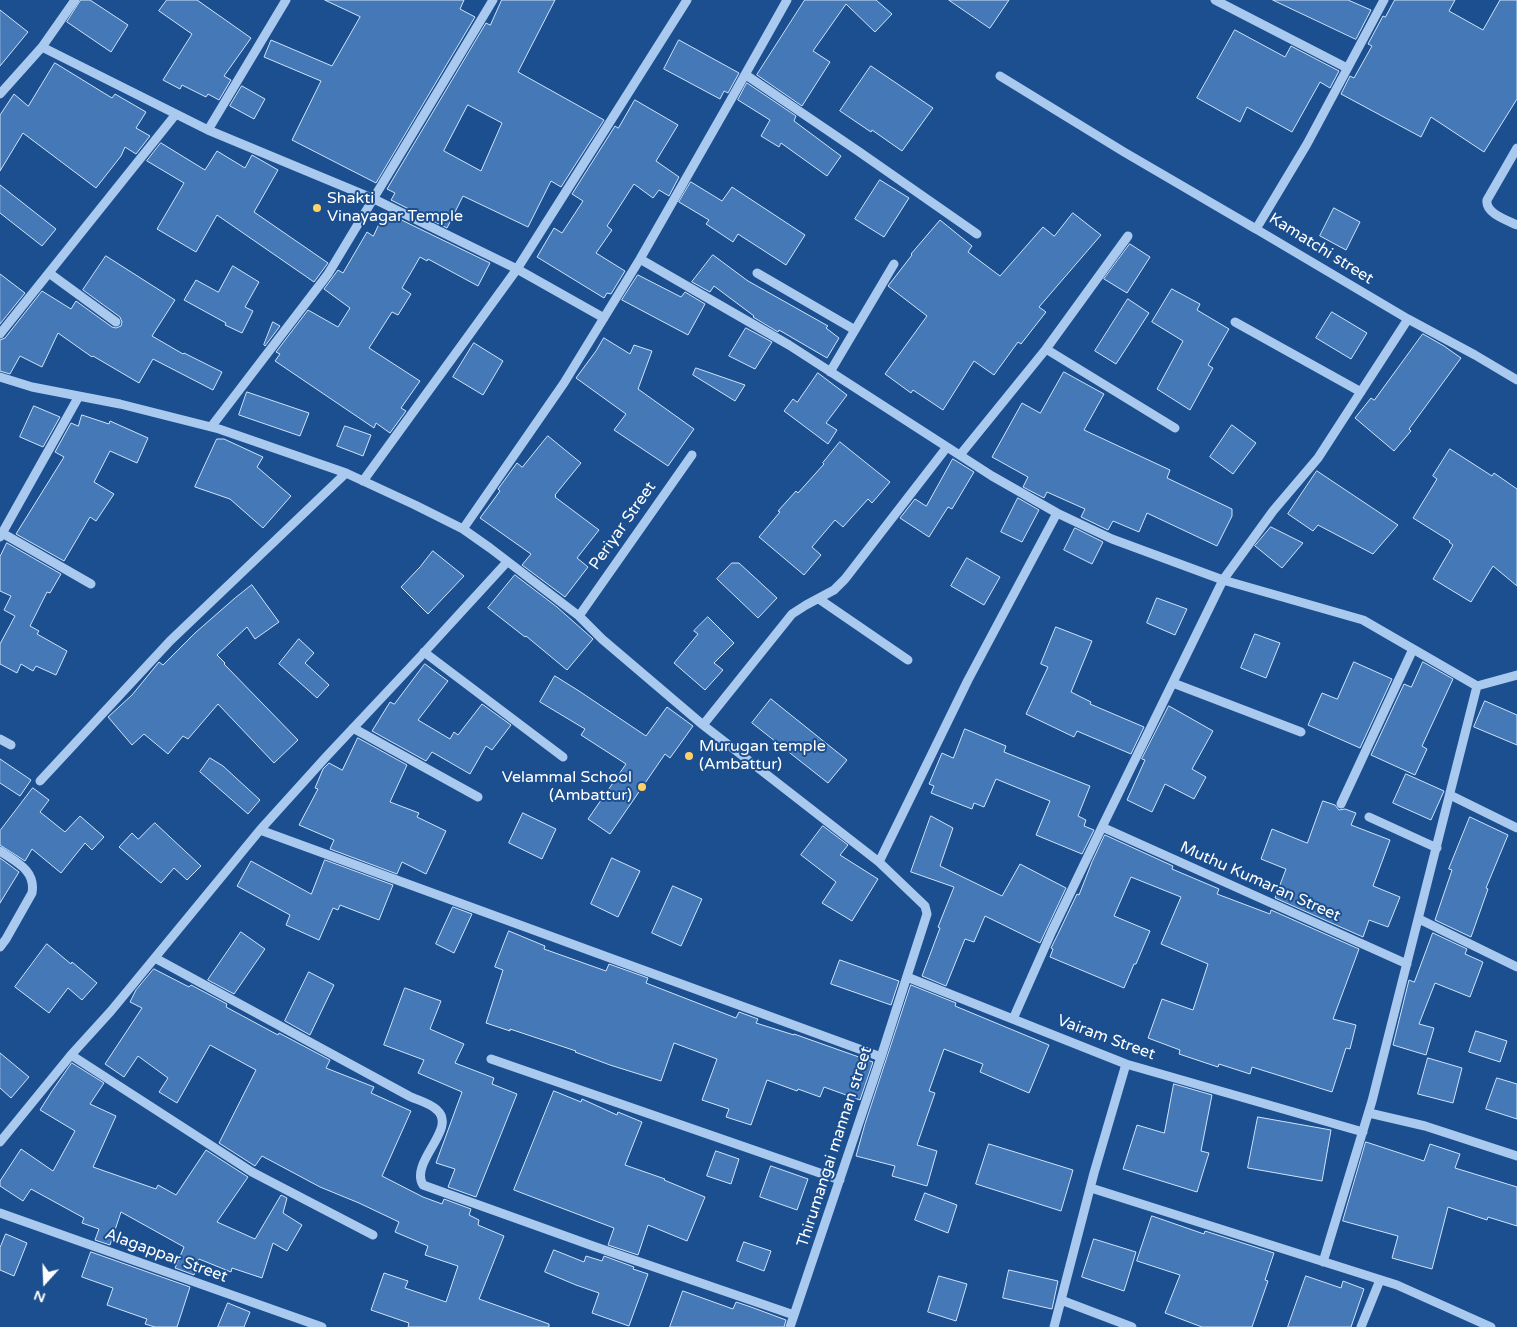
<!DOCTYPE html>
<style>
body{margin:0}
#map{position:relative;width:1517px;height:1327px;overflow:hidden;background:#1b4f8f;font-family:"Varela Round",sans-serif}
canvas{display:block}
.north{position:absolute;left:20px;top:1257px;width:50px;height:50px;-webkit-text-stroke:4px #1b4f8f;paint-order:stroke;rotate:200deg;font-size:14px;font-weight:700;line-height:20px;text-align:center;color:#fff}
.north::after{content:'';display:block;margin:auto;width:18px;height:22px;background:#fff;clip-path:polygon(50% 0,100% 100%,50% 72%,0 100%)}
</style>
<div id="map">
<canvas width="1517" height="1327"></canvas>
<div class="north">N</div>
</div>
<script>
const ctx = document.querySelector('canvas').getContext('2d');
ctx.lineJoin = 'round';
function fillPath(path, color) { ctx.fillStyle = color; ctx.fill(path, 'evenodd'); }
function strokePath(path, color, width, dash) { ctx.strokeStyle = color; ctx.lineWidth = width; ctx.lineCap = dash ? 'butt' : 'round'; ctx.setLineDash(dash || []); ctx.stroke(path); }
function write(font, color, halo, rows, align = 'center') {
  ctx.font = font + ' "Varela Round",sans-serif'; ctx.lineWidth = 4; ctx.setLineDash([]); ctx.textBaseline = 'middle'; ctx.strokeStyle = halo; ctx.fillStyle = color; for (const [text, x, y, turn = 0] of rows) {
    ctx.save(); ctx.translate(x, y); ctx.rotate((+turn || 0) * Math.PI / 180); ctx.textAlign = isNaN(turn) ? turn : align; if (halo) ctx.strokeText(text, 0, 0); ctx.fillText(text, 0, 0); ctx.restore();
  }
}
const building = new Path2D(`
 M81 0H90L128 25 111 52 67 22Z
 M167 0H197L251 38 224 76 231 80 219 100 208 94 206 97 182 85 180 89 163 80 192 34 159 11Z
 M325 0H464L460 9 475 17 376 183 292 140 321 81 264 57 271 40 332 66 360 17Z
 M502 0H555L518 72 604 120 561 187 551 181 528 227 463 196 447 228 391 200 395 193 387 189 486 23 490 25ZM468 105 502 123 481 171 444 151Z
 M805 0H876L892 14 875 32 846 4 813 51 830 62 802 106 757 75Z
 M949 0H1009L990 28Z
 M1273 0H1348L1371 10 1356 39Z
 M1395 0H1455L1449 11 1483 30 1500 0H1517V99L1484 152 1431 117 1421 137 1341 94 1350 76 1354 78 1372 46 1368 44 1383 16 1385 17Z
 M0 10 28 32 0 66Z
 M1235 30 1285 57 1291 46 1339 71 1330 88 1320 82 1292 132 1247 107 1240 122 1197 98Z
 M679 40 739 73 728 93 724 91 720 99 664 69Z
 M55 63 112 98 115 94 146 112 136 128 150 136 136 154 125 147 121 156 96 188 23 133 0 171V115L14 94 28 106Z
 M871 66 933 108 902 151 872 130 871 132 840 111Z
 M747 83 796 116 794 121 841 156 827 176 781 143 779 147 761 136 770 120 738 100Z
 M242 86 265 99 254 119 230 106Z
 M635 100 678 125 656 161 679 177 669 196 659 190 653 198 634 184 607 226 612 230 596 253 625 271 611 294 607 293 604 298 537 257 554 228 562 233 583 201 572 194 615 126 618 128Z
 M161 143 205 170 217 151 245 168 252 155 278 170 254 212 328 263 314 282 217 215 196 252 157 229 184 183 147 161Z
 M880 180 909 198 884 237 855 219Z
 M691 182 722 201 732 187 805 235 786 265 738 234 733 242 706 224 709 220 679 202Z
 M0 185 56 229 42 246 0 213Z
 M1334 208 1360 222 1346 250 1320 236Z
 M385 212 490 263 478 286 428 259 427 261 420 257 402 288 411 294 398 315 392 312 369 348 420 381 401 408 406 411 390 433 376 423 374 428 275 361 280 354 276 352 308 310 338 327 350 308 324 289 338 270 343 273 367 232 373 236Z
 M1073 213 1101 235 1039 307 1046 312 1021 344 1018 342 994 375 974 361 943 410 913 390 911 393 885 374 927 316 888 286 912 255 911 254 940 220 972 246 968 252 1000 276 1043 227 1054 236Z
 M1130 244 1150 257 1127 293 1104 279Z
 M713 255 748 281 828 326 826 328 839 338 827 358 779 330 778 332 753 317 754 316 714 286 710 292 692 282Z
 M106 256 175 300 152 336 183 354 184 353 222 372 213 390 153 359 139 383 93 356 92 357 58 333 42 367 20 356 10 374 0 371V340L5 338 42 291 71 309 76 301 112 327 116 328 121 326 122 322 120 317 83 290Z
 M233 266 259 282 245 307 253 311 242 333 225 325 226 323 184 300 196 280 218 292Z
 M0 274 25 293 0 324Z
 M638 275 681 297 685 292 705 304 688 335 622 300Z
 M1172 289 1200 304 1197 310 1229 329 1208 365 1213 368 1190 410 1157 389 1183 341 1152 322Z
 M1128 299 1149 313 1116 364 1095 351Z
 M1332 312 1367 333 1351 359 1316 338Z
 M273 322 280 326 265 346 264 345Z
 M746 328 772 342 755 369 729 356Z
 M1423 334 1444 346 1461 358 1409 429 1411 431 1394 451 1355 418 1371 398 1374 400Z
 M604 338 630 354 634 345 652 351 638 389 694 429 668 466 614 430 626 414 576 378 596 351Z
 M474 343 503 361 483 395 453 377Z
 M696 368 745 385 735 401 693 375Z
 M1064 372 1104 394 1084 430 1170 470 1167 478 1232 509V516L1217 546 1147 513 1139 532 1113 521 1108 530 1081 517 1085 509 1047 492 1044 498 1023 487 1028 477 992 457 1022 403 1040 413Z
 M818 373 847 395 826 423 837 430 828 444 784 411 793 399 797 402Z
 M247 392 309 413 300 436 239 415Z
 M34 406 60 417 43 447 20 437Z
 M82 415 109 424 110 421 148 438 137 463 110 451 94 482 114 494 96 521 90 517 64 561 16 534 64 457 55 452 71 423 78 426Z
 M1232 425 1256 443 1233 474 1210 457Z
 M345 426 371 435 363 456 337 446Z
 M548 436 581 463 555 495 556 496 555 497 599 530 577 558 588 567 565 597 522 565 531 554 480 518 500 491 498 489 517 463 522 467Z
 M217 439H224L263 457 257 467 291 496 263 528 230 499 195 487Z
 M840 442 890 482 872 503 868 499 843 527 835 520 812 547 821 555 804 575 759 537 780 512 778 511 796 491 798 493 824 464 823 463Z
 M1450 449 1492 476 1494 473 1517 489V586L1493 566 1471 602 1433 579 1453 545 1449 542 1450 541 1413 518 1437 479 1433 476Z
 M953 459 974 472 952 509 948 507 929 537 900 518 915 499 926 506Z
 M1317 471 1398 525 1373 554 1318 525 1313 531 1288 514Z
 M1018 498 1039 510 1022 542 1001 532Z
 M1271 527 1303 543 1282 568 1255 546Z
 M1075 528 1103 542 1092 564 1064 550Z
 M7 543 61 574 50 593 47 592 30 626 39 631 37 634 67 651 56 675 36 666 33 671 21 664 17 673 0 664V644L15 616 4 610 11 596 0 591V557Z
 M433 551 464 576 428 614 401 587 420 567Z
 M967 558 1000 577 984 605 951 586Z
 M732 563H739L777 598 758 618 717 579Z
 M515 575 557 607 593 639 567 670 526 636 525 637 488 608Z
 M252 585 279 622 255 639 247 627 217 655 225 663 224 664 298 740 274 763 218 704 188 739 183 736 168 754 144 734 132 745 108 717 132 695 159 662 163 665 195 633 235 598Z
 M1157 598 1187 609 1175 635 1147 623Z
 M708 617 734 643 714 663 723 670 705 690 674 663 698 634 694 631Z
 M1056 627 1092 641 1071 692 1091 702 1090 704 1144 727 1131 754 1077 731 1074 737 1026 714 1048 667 1041 664Z
 M1255 634 1280 643 1266 678 1241 668Z
 M299 639 314 653 305 663 329 685 317 698 279 664Z
 M1354 662 1392 679 1360 748 1308 725 1322 693 1337 699Z
 M1423 662 1453 679 1422 746 1427 749 1415 775 1371 755 1404 684 1411 687Z
 M425 664 448 681 418 720 450 739 454 732 458 735 482 704 511 725 492 750 486 746 470 774 432 752 426 761 372 731 390 702 394 704Z
 M555 676 579 691 646 736 667 707 693 726 670 758 665 754 610 834 588 819 626 764 581 735 585 729 540 702Z
 M771 699 847 760 828 783 752 723Z
 M1485 701 1517 715V745L1474 727Z
 M1169 706 1213 731 1192 769 1206 777 1194 799 1165 784 1152 812 1127 800 1145 760 1142 759Z
 M965 729 1006 746 1004 752 1090 786 1078 816 1086 820 1084 826 1094 830 1082 854 1036 835 1050 801 996 779 984 807 974 803 972 809 931 793 934 786 929 784 942 753 953 758Z
 M358 738 407 765 390 802 419 813 417 817 446 831 426 874 402 862 397 874 330 849 334 840 299 825 318 789 315 788 323 769 329 763 342 770Z
 M210 758 223 766 260 800 248 814 200 772Z
 M0 759 31 780 20 796 0 783Z
 M1406 774 1444 791 1431 820 1393 803Z
 M33 788 49 800 40 812 65 832 80 816 104 837 92 850 85 843 61 873 32 849 25 861 0 845V831Z
 M1323 801 1335 805 1339 810 1345 809 1356 813 1351 825 1390 840 1373 886 1400 897 1388 927 1369 920 1363 937 1275 898 1286 869 1261 859 1272 829 1307 843Z
 M523 813 556 829 542 859 509 843Z
 M931 816 953 828 940 866 1002 896 1020 864 1066 888 1040 943 985 916 974 942 965 939 946 986 922 976 940 928 938 927 954 887 911 872Z
 M1470 817 1508 835 1486 888 1488 889 1471 937 1435 920 1452 870 1449 869Z
 M155 823 201 866 187 880 174 868 161 883 119 847 132 833 138 839Z
 M823 826 848 845 840 855 878 879 852 921 822 903 836 882 801 855Z
 M1105 835 1173 866 1172 869 1219 889 1217 894 1270 914 1271 910 1359 949 1333 1019 1356 1025 1350 1049 1346 1048 1332 1092 1252 1067 1250 1074 1219 1064 1218 1067 1179 1054 1180 1050 1148 1038 1162 999 1193 1010 1208 964 1161 944 1181 897 1131 877 1114 916 1150 931 1136 964H1134L1124 988 1050 957 1053 949 1051 948 1058 934 1077 894 1079 895 1092 862Z
 M0 858 19 872 0 903Z
 M612 858 640 871 618 917 591 904Z
 M325 860 393 885 379 920 340 905 338 910 333 908 319 940 286 925 290 915 237 886 251 861 311 894Z
 M673 886 702 899 681 946 652 933Z
 M453 907 472 914 454 953 436 944Z
 M509 931 545 946 544 949 606 971 609 964 648 978 646 983 736 1018 739 1012 758 1019 756 1023 794 1035V1034L873 1062 860 1100 824 1087 820 1097 798 1089 797 1091 767 1080 751 1125 726 1117 729 1109 702 1100 717 1059 674 1043 661 1081 610 1065 575 1052 576 1051 510 1029V1031L486 1023 503 970 495 967Z
 M241 932 265 949 234 994 208 980Z
 M1433 933 1467 949 1465 954 1483 962 1470 997 1435 983 1419 1024 1434 1028 1426 1055 1393 1045 1409 980 1414 982Z
 M47 944 71 964 72 962 97 983 82 1000 68 988 49 1013 15 987Z
 M840 960 899 981 891 1005 831 984Z
 M154 969 189 987 191 985 227 1004 226 1007 278 1035 279 1033 330 1060 326 1068 374 1087 371 1093 411 1111 382 1176 423 1197 442 1204 444 1199 471 1209 469 1215 479 1220 478 1225 504 1236 479 1299 549 1324V1327H408L409 1323 371 1310 384 1273 408 1281 405 1288 446 1302 458 1266 425 1255 428 1246 395 1232 399 1222 359 1203 320 1187 262 1156 255 1166 219 1143 256 1070 210 1045 177 1103 159 1092 168 1078 138 1056 124 1077 105 1064 142 1008 130 1002 136 990Z
 M309 972 334 985 310 1035 285 1021Z
 M911 985 956 1003 955 1006 1049 1045 1029 1093 980 1072 983 1064 944 1049 929 1091 935 1093 917 1145 937 1151 927 1186 892 1176 895 1166 856 1156 865 1124Z
 M405 988 441 1001 430 1029 464 1044 455 1063 494 1078 492 1084 517 1094 476 1197 448 1187 455 1169 436 1163 462 1092 418 1073 424 1060 384 1045Z
 M1476 1031 1507 1041 1500 1062 1469 1052Z
 M0 1053 29 1077 11 1098 0 1088Z
 M1428 1058 1462 1068 1453 1103 1418 1094Z
 M72 1063 104 1083 90 1104 116 1116 93 1167 156 1189 158 1185 176 1195 206 1150 248 1177 217 1222 255 1239 281 1195 287 1198 283 1213 302 1225 287 1251 273 1243 262 1278 232 1268 231 1272 199 1259 194 1275 175 1268 184 1247 121 1212 110 1245 95 1240 99 1229 82 1223 84 1218 31 1189 23 1201 0 1186V1181L21 1149 53 1171 75 1131 40 1110 52 1091Z
 M1497 1078 1517 1084V1119L1486 1109Z
 M1174 1084 1212 1095 1201 1151 1209 1153 1197 1192 1123 1169 1137 1125 1164 1133Z
 M554 1091 581 1102 582 1099 617 1115 618 1112 642 1122 625 1165 665 1179 664 1180 705 1197 687 1241 648 1225 638 1255 608 1245 614 1228 514 1190Z
 M1258 1117 1331 1130 1322 1181 1248 1168Z
 M1366 1142 1424 1161 1430 1144 1460 1154 1455 1168 1517 1187V1226L1488 1217 1487 1220 1448 1207 1432 1269 1392 1258 1398 1236 1343 1221Z
 M989 1144 1073 1170 1061 1211 976 1184Z
 M716 1151 739 1159 731 1184 707 1176Z
 M771 1166 808 1179 797 1210 760 1197Z
 M925 1193 957 1205 948 1233 915 1220Z
 M1152 1216 1204 1234 1205 1231 1274 1253 1265 1280 1268 1281 1252 1327H1202L1165 1313 1180 1275 1137 1261Z
 M6 1234 27 1243 14 1276 0 1270V1248Z
 M1094 1239 1136 1252 1124 1291 1082 1277Z
 M744 1242 771 1251 764 1271 737 1261Z
 M554 1250 584 1262 586 1256 602 1261 604 1256 634 1267 633 1269 648 1274 629 1326 592 1313 599 1293 576 1285 545 1272Z
 M91 1252 190 1287 177 1327H155L145 1324 147 1319 107 1305 113 1288 82 1277Z
 M1009 1270 1058 1281 1052 1309 1003 1298Z
 M939 1276 967 1284 956 1321 928 1312Z
 M1306 1276 1341 1288 1343 1281 1364 1289 1351 1327H1288Z
 M683 1291 733 1309 736 1302 751 1307 786 1320 784 1327H670Z
 M228 1303 250 1312 244 1327H218Z`);
const minor = new Path2D(`
 M1215 0 1347 68
 M1384 0 1307 144 1256 229 1408 319 1475 355 1517 380
 M42 47 208 130 374 199 517 269 604 318
 M746 75 858 151 977 234
 M1000 76 1124 152 1256 229
 M0 94 42 47 75 0
 M208 130 286 0
 M1517 148 1487 200C1485 213 1506 220 1517 225
 M640 259 789 345 992 476 1057 513 1112 539 1223 580 1363 620 1477 686 1517 675
 M49 273 116 322
 M757 273 855 330
 M1235 322 1361 392
 M0 334 176 114
 M1046 349 1175 428
 M830 372 894 264
 M0 377 32 387 120 404 219 429 346 473 415 505 463 529 490 548 579 616 602 639 703 725 879 862 925 906 927 914 881 1057 790 1327
 M211 427 328 274 493 0
 M960 455 1046 349 1128 236
 M363 481 517 269 687 0
 M463 529 564 383 640 259 733 96 787 0
 M2 533 91 584
 M0 537 79 396
 M819 599 908 660
 M579 616 692 455
 M424 652 563 757
 M1173 683 1301 732
 M703 725 792 614 806 605 834 590 845 579 947 447
 M353 728 478 797
 M0 739 11 745
 M40 781 170 641 346 473
 M1450 795 1517 828
 M1341 804 1413 649
 M1369 817 1437 848
 M1102 827 1407 964
 M260 830 881 1057
 M0 851C16 862 36 870 32 893L6 939 0 947
 M879 862 968 680 1057 513
 M1419 919 1517 967
 M155 958 409 1096C417 1100 430 1103 437 1110 458 1129 409 1162 423 1185L593 1246 794 1315
 M907 977 1126 1064 1363 1132
 M1013 1019 1052 931 1102 827 1223 580 1273 511 1318 458 1408 319
 M71 1055 252 1172 373 1235
 M491 1059 840 1180
 M1369 1113 1425 1126 1517 1156
 M0 1142 71 1055 111 1011 260 830 326 757 419 658 507 562
 M1091 1188 1397 1285 1491 1327
 M0 1213 322 1327
 M1323 1262 1372 1101 1477 686
 M1061 1300 1132 1327
 M1054 1327 1094 1173 1126 1064
 M1361 1327 1380 1280`);
const markers = [
 [317,208,5,"#ffd166"],
 [689,756,5,"#ffd166"],
 [642,787,5,"#ffd166"]
];
const poiNames = [
 ["Shakti",327,199],
 ["Vinayagar Temple",327,217],
 ["Murugan temple",699,747],
 ["(Ambattur)",699,765],
 ["Velammal School",632,778,"right"],
 ["(Ambattur)",632,796,"right"]
];
const streetNames = [
 ["Kamatchi street",1321,249,32],
 ["Periyar Street",623,526,-55],
 ["Muthu Kumaran Street",1260,882,24],
 ["Vairam Street",1106,1038,20],
 ["Thirumangai mannan street",835,1147,-72],
 ["Alagappar Street",166,1256,20]
];
fillPath(building, '#4478b7');
strokePath(building, '#cfe3fa', 1);
strokePath(minor, '#a9c9ee', 9);
for (const [x, y, r, color] of markers) { const dot = new Path2D(); dot.arc(x, y, r, 0, 2 * Math.PI); ctx.fillStyle = color; ctx.fill(dot); strokePath(dot, '#1b4f8f', 2); }
write('16px', '#fff', '#1b4f8f', poiNames, 'left');
write('16px', '#fff', '#1b4f8f', streetNames);
</script>
